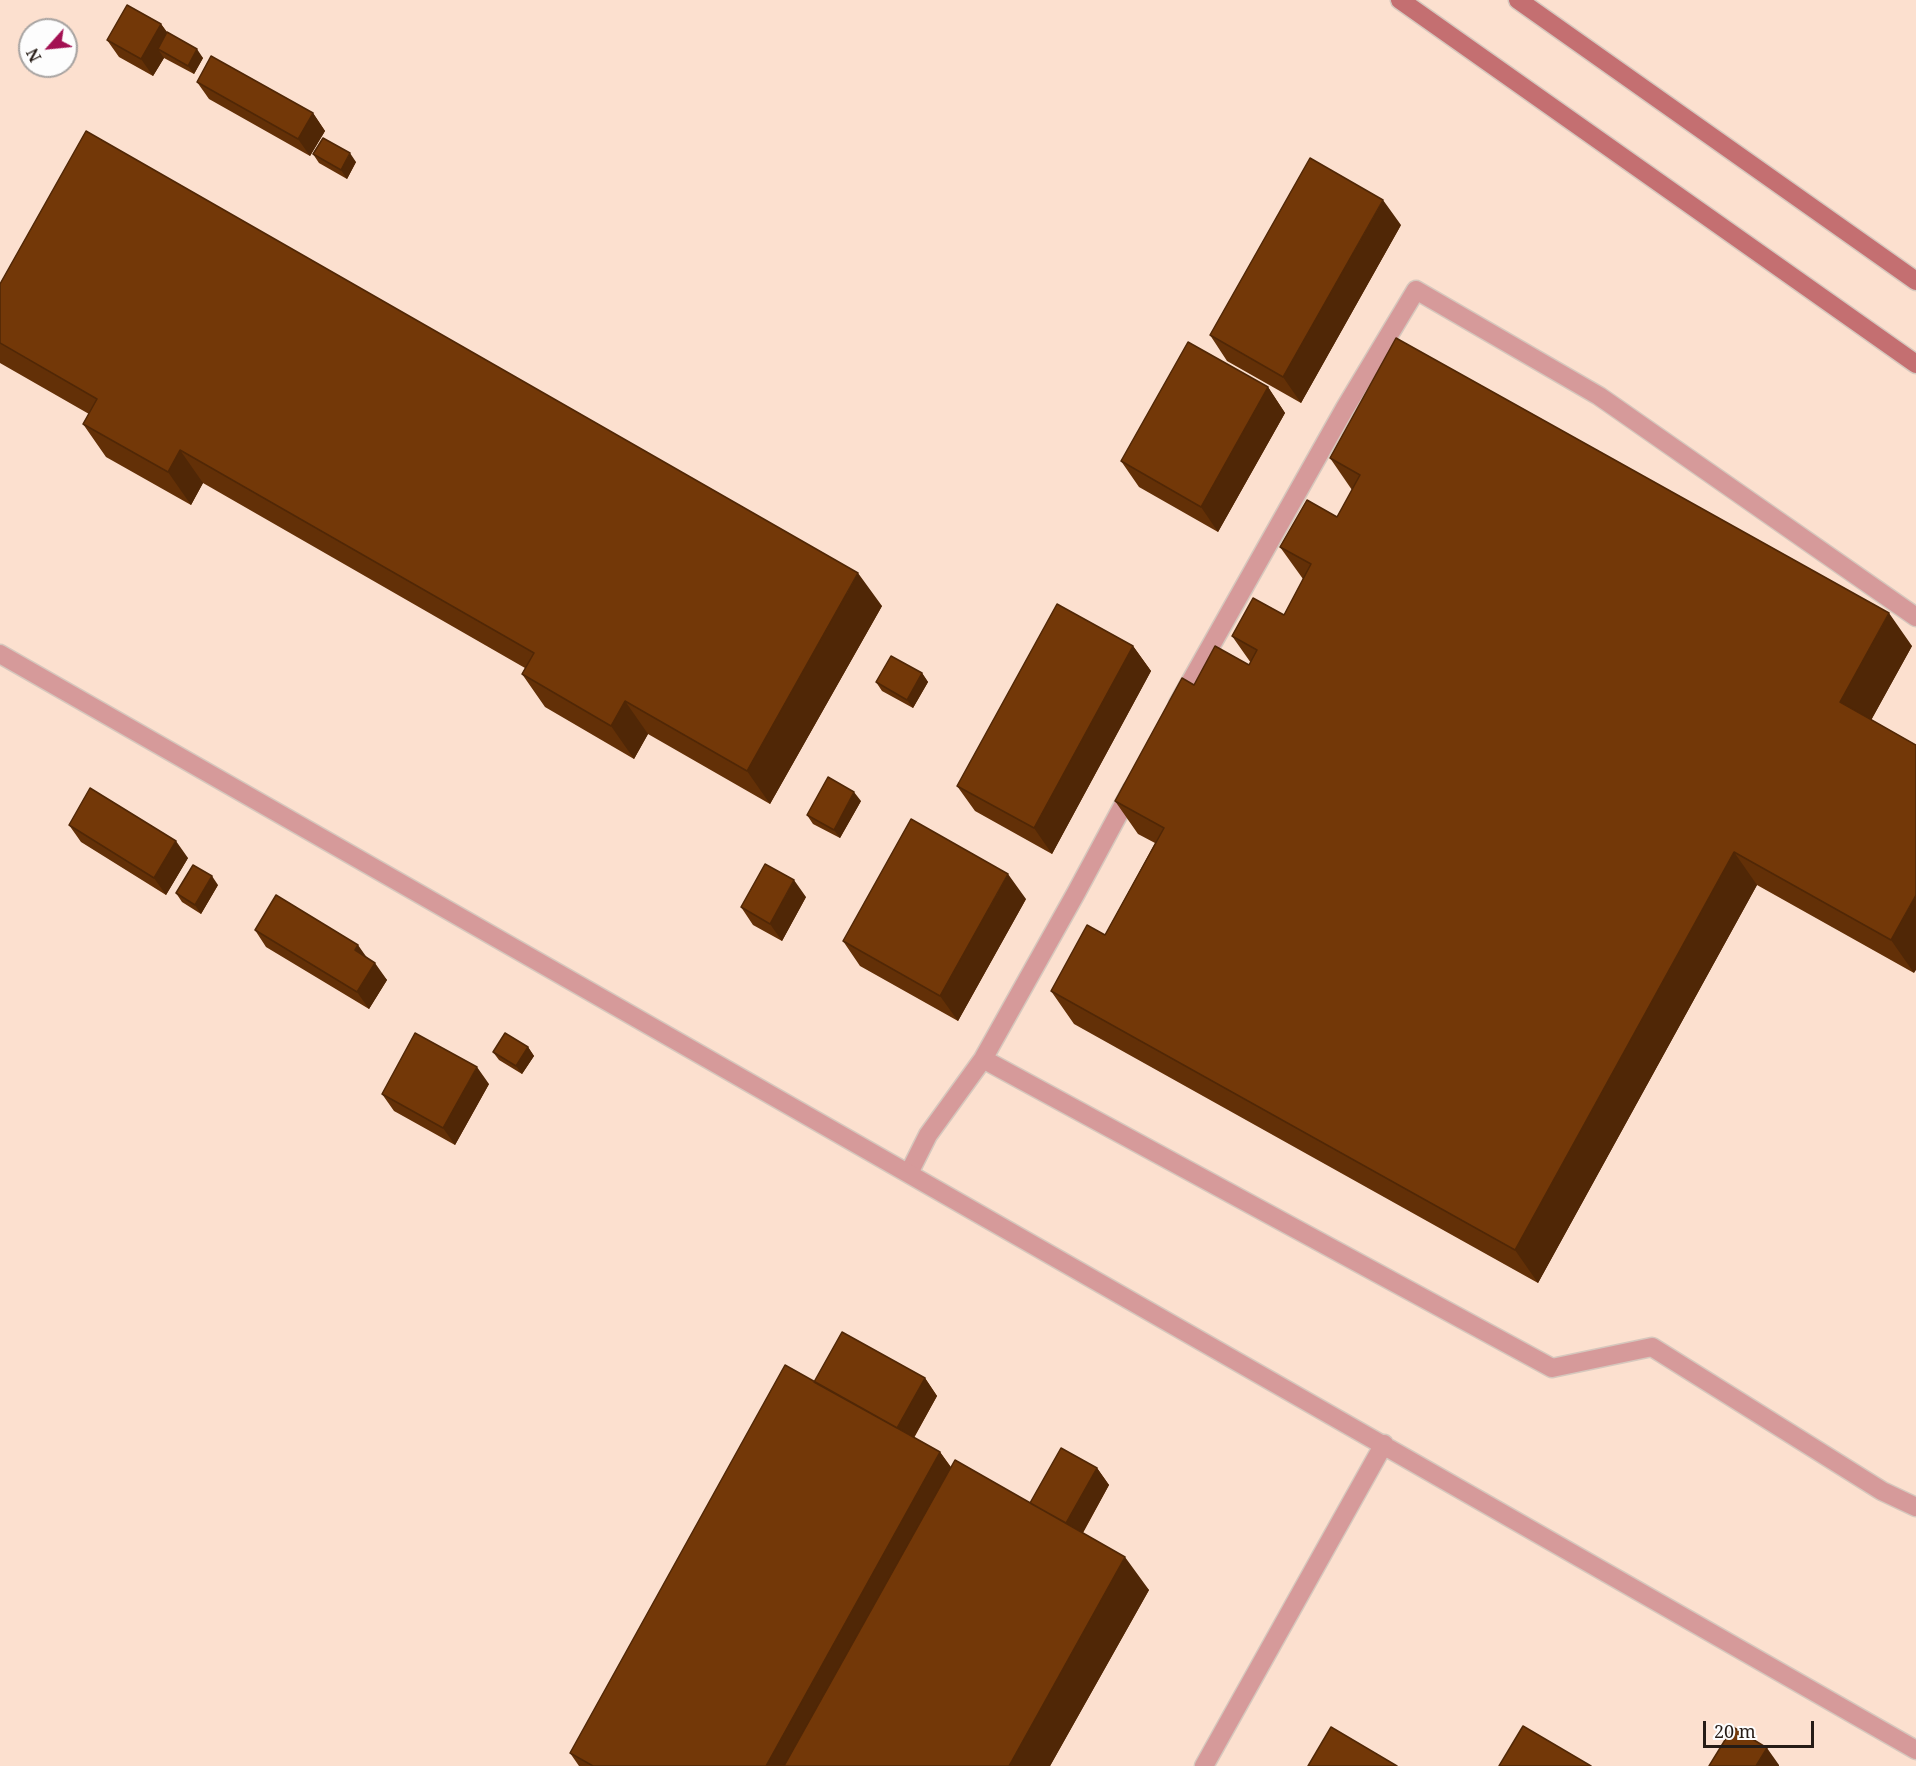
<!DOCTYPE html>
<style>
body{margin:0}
#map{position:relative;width:1916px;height:1766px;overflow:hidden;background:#fdece2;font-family:"Noto Serif",serif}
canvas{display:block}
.north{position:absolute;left:18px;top:18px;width:60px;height:60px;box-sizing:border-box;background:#fdfdfd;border:2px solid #a7a3a1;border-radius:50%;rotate:243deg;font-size:16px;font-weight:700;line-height:24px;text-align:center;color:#261c16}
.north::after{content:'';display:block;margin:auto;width:21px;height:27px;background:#a31052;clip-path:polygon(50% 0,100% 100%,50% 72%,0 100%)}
.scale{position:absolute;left:1703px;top:1721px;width:111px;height:27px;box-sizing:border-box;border:3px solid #261c16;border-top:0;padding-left:8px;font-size:18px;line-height:21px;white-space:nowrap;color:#261c16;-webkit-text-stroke:4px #fdfdfd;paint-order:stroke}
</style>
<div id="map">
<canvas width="1916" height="1766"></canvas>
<div class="north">N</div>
<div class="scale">20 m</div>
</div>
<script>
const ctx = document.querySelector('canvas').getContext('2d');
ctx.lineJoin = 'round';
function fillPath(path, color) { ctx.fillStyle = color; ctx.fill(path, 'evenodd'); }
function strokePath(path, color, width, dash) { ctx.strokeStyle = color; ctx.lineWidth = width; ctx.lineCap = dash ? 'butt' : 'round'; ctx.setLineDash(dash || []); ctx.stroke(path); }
const built = new Path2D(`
 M0 0H1916V1766H0ZM30 30H66V66H30Z`);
const lane = new Path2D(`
 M1178 704 1345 408 1416 290 1599 396 1916 617
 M983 1059 1552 1368 1652 1347 1882 1491 1916 1507
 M909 1173 928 1135 983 1059 1076 893 1132 789`);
const street = new Path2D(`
 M0 654 1916 1750
 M1204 1766 1384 1444`);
const secondary = new Path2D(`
 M1400 0 1916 364
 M1518 0 1916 281`);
const wall = new Path2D(`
 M161 24 167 32 203 58 194 74 164 58 153 76 119 57 107 40Z
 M197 82 313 113 325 131 310 156 209 99Z
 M313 154 356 162 347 179 319 163Z
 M1401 225 1301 403 1227 361 1210 335Z
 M0 284 882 606 770 804 648 734 634 759 545 707 522 674 525 668 203 483 191 505 106 457 83 424 89 414 0 363Z
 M1268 387 1285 413 1218 532 1139 487 1121 461Z
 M1330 458 1912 646 1871 720 1914 973 1757 885 1538 1283 1074 1024 1051 991 1105 935 1155 843 1138 834 1115 801 1194 685 1249 665 1251 663 1232 636 1284 615 1303 579 1280 547 1337 517 1352 490Z
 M1133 646 1151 671 1052 854 975 811 957 786Z
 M922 673 928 682 913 708 882 691 876 682Z
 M861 801 840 838 813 824 807 815Z
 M69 825 188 858 166 895 81 842Z
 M218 885 201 914 182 902 176 893Z
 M806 897 782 941 753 925 741 907Z
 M1026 899 958 1021 860 966 843 941Z
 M255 930 368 958 387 980 369 1009 266 947Z
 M528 1047 534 1056 522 1074 499 1060 493 1052Z
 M489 1084 455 1145 394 1111 382 1094Z
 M925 1378 937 1396 914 1438 940 1452 951 1467 1030 1503 1097 1468 1109 1485 1083 1533 1149 1590 1050 1766H579L570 1753 814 1382Z`);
const shadedWall = new Path2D(`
 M161 24 173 41 158 49 164 58 153 76 141 59Z
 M197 49 203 58 194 74 188 66Z
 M313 113 325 131 310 156 298 139Z
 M350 153 356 162 347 179 341 170Z
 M1383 200 1401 225 1301 403 1283 377Z
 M1268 387 1285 413 1218 532 1201 507Z
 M180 450 203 483 191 505 168 472Z
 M858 573 882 606 770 804 747 771Z
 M1889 613 1912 646 1863 735 1840 702Z
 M1133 646 1151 671 1052 854 1034 828Z
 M922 673 928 682 913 708 907 700Z
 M625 701 648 734 634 759 611 726Z
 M854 792 861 801 840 838 834 830Z
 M176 841 188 858 166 895 154 878Z
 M1734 852 1757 885 1538 1283 1515 1250Z
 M1008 874 1026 899 958 1021 940 996Z
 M212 876 218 885 201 914 195 905Z
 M794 880 806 897 782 941 770 924Z
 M1916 895V970L1914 973 1891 940Z
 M358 945 370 962 355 950Z
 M375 963 387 980 369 1009 357 992Z
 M528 1047 534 1056 522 1074 516 1066Z
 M477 1067 489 1084 455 1145 443 1128Z
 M925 1378 937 1396 909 1446 897 1429Z
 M940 1452 963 1485 807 1766H766Z
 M1097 1468 1109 1485 1078 1541 1066 1524Z
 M1125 1557 1149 1590 1050 1766H1009Z
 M1767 1748 1779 1765V1766H1756Z`);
const building = new Path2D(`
 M127 5 161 24 141 59 107 40Z
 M167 32 197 49 188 66 158 49Z
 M211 56 313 113 298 139 197 82Z
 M86 131 858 573 747 771 625 701 611 726 522 674 534 653 180 450 168 472 83 424 97 399 0 343V284Z
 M323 138 350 153 341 170 313 154Z
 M1310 158 1383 200 1283 377 1210 335Z
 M1396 338 1889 613 1840 702 1916 745V895L1891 940 1734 852 1515 1250 1051 991 1087 925 1105 935 1164 828 1115 801 1182 678 1194 685 1215 646 1249 665 1257 650 1232 636 1253 598 1284 615 1311 564 1280 547 1307 500 1337 517 1360 475 1330 458Z
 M1188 342 1268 387 1201 507 1121 461Z
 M1057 604 1133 646 1034 828 957 786Z
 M891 656 922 673 907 700 876 682Z
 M828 777 854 792 834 830 807 815Z
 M90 788 176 841 154 878 69 825Z
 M911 819 1008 874 940 996 843 941Z
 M765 864 794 880 770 924 741 907Z
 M193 865 212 876 195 905 176 893Z
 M276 895 358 945 355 950 375 963 357 992 255 930Z
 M415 1033 477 1067 443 1128 382 1094Z
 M505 1033 528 1047 516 1066 493 1052Z
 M842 1332 925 1378 897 1428 814 1382Z
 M785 1365 940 1452 766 1766H593L570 1753Z
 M1061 1448 1097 1468 1066 1523 1030 1503Z
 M955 1460 1125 1557 1009 1766H784Z
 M1523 1726 1591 1766H1499Z
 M1331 1727 1397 1766H1308Z
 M1733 1727 1767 1748 1756 1766H1709Z`);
fillPath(built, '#fce0cf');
strokePath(lane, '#d6c7bd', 21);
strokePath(street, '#d6c7bd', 21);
strokePath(secondary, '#d6c7bd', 21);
strokePath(lane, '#d69a9a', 18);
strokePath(street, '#d69a9a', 18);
strokePath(secondary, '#c46f71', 18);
fillPath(wall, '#633007');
fillPath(shadedWall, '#502706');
fillPath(building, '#733808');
strokePath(building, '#502706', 1.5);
</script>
